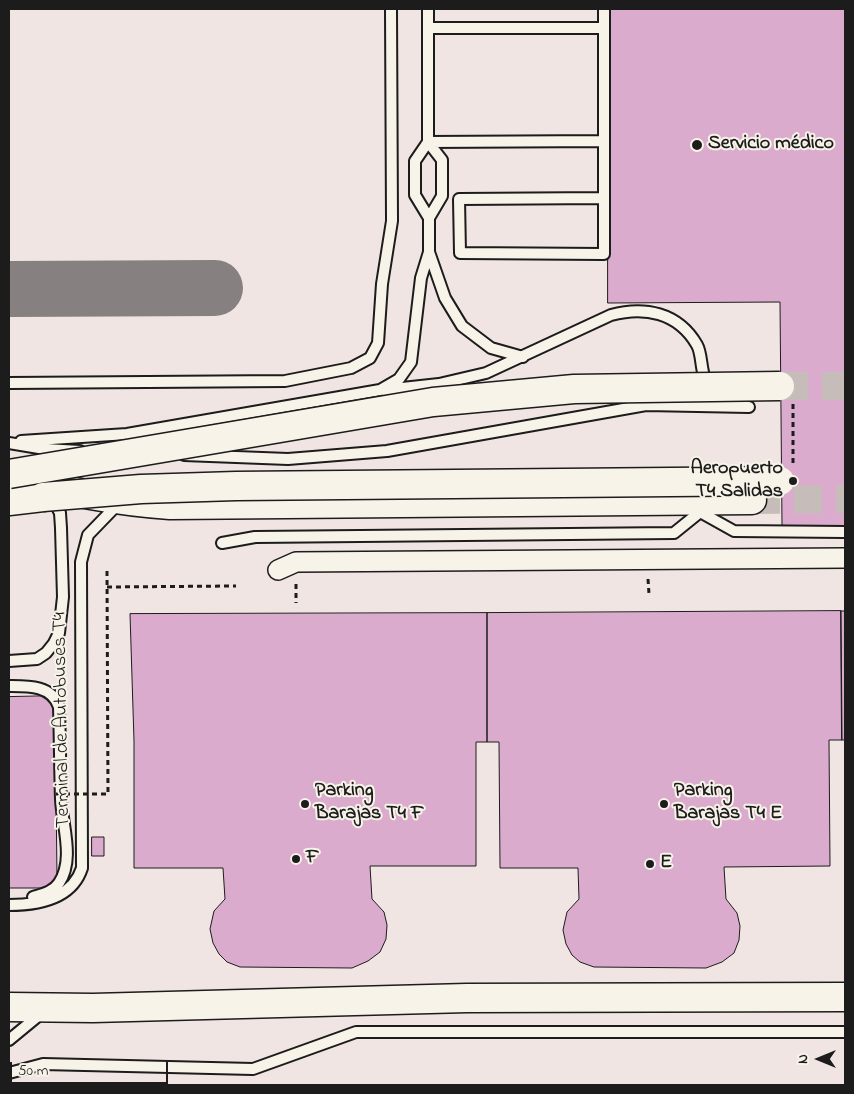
<!DOCTYPE html>
<meta charset="utf-8">
<style>
body{margin:0}
#map{position:relative;width:854px;height:1094px;overflow:hidden;background:#f1e5e3;font-family:"Indie Flower",sans-serif}
canvas{display:block}
.frame{position:absolute;inset:0;border:10px solid #1c1c1c;pointer-events:none}
.north{position:absolute;left:794px;top:1034px;width:50px;height:50px;-webkit-text-stroke:4px #f7f3e8;paint-order:stroke;rotate:270deg;font-size:14px;font-weight:700;line-height:20px;text-align:center;color:#1c1c1c}
.north::after{content:'';display:block;margin:auto;width:18px;height:22px;background:#1c1c1c;clip-path:polygon(50% 0,100% 100%,50% 72%,0 100%)}
.scale{position:absolute;left:10px;top:1062px;width:158px;height:22px;box-sizing:border-box;border:2px solid #1c1c1c;border-top:0;padding-left:6px;font-size:15px;line-height:18px;white-space:nowrap;color:#1c1c1c;-webkit-text-stroke:4px #f7f3e8;paint-order:stroke}
</style>
<div id="map">
<canvas width="854" height="1094"></canvas>
<div class="frame"></div>
<div class="north">N</div>
<div class="scale">50 m</div>
</div>
<script>
const ctx = document.querySelector('canvas').getContext('2d');
ctx.lineJoin = 'round';
function strokePath(path, color, width, dash) { ctx.strokeStyle = color; ctx.lineWidth = width; ctx.lineCap = dash ? 'butt' : 'round'; ctx.setLineDash(dash || []); ctx.stroke(path); }
function fillPath(path, color) { ctx.fillStyle = color; ctx.fill(path, 'evenodd'); }
function write(font, color, halo, rows, align = 'center') {
  ctx.font = font + ' "Indie Flower",sans-serif'; ctx.lineWidth = 4; ctx.setLineDash([]); ctx.textBaseline = 'middle'; ctx.strokeStyle = halo; ctx.fillStyle = color; for (const [text, x, y, turn = 0] of rows) {
    ctx.save(); ctx.translate(x, y); ctx.rotate((+turn || 0) * Math.PI / 180); ctx.textAlign = isNaN(turn) ? turn : align; if (halo) ctx.strokeText(text, 0, 0); ctx.fillText(text, 0, 0); ctx.restore();
  }
}
const taxiway = new Path2D(`
 M9 289 215 288`);
const building = new Path2D(`
 M608 9H845V526H782L780 302 608 303Z
 M841 611H845V740H842Z
 M841 611 842 740H829L830 866 724 867 726 899 737 913 740 926 739 940 734 953 722 962 706 968 594 967 580 962 572 955 566 944 563 930 567 912 579 899 578 868H500L499 742H487V613Z
 M487 613V742H476V866H370L372 899 384 912 387 925 386 939 380 952 368 961 352 968 240 967 227 962 219 954 213 943 210 929 214 911 225 899 223 868H134V741L130 614Z
 M45 696 51 699 55 708 57 877 55 882 46 888H9V697Z
 M92 837H104V856H92Z`);
const secondaryTunnel = new Path2D(`
 M780 386H845
 M752 500 845 499`);
const path = new Path2D(`
 M648 579 649 594
 M296 584V603
 M107 587 236 586`);
const lane = new Path2D(`
 M428 9V142L415 161V195L429 218V252L445 298 462 326 491 348 523 357
 M604 9V254L460 253 459 199 604 198
 M428 28H604
 M428 142 604 141
 M428 142 442 160V196L429 218
 M9 383 285 381 351 368 370 358 378 343 382 284 392 221 391 9
 M384 390 439 384 486 373 611 315C644 306 678 312 697 345 701 352 701 364 703 372
 M21 441 127 434 380 390 399 379 411 362 421 278 429 252
 M9 443 45 449 80 451
 M184 455 288 459 387 451 646 405 749 407
 M222 543 255 537 674 533 700 512 734 531 845 532
 M9 661 37 659 46 653 54 643 59 633 63 597 61 528 60 513 53 499
 M9 686C27 686 52 685 59 707 60 738 60 769 61 799 62 825 75 859 59 883 53 892 43 894 33 897
 M9 905C39 905 72 899 82 868L81 562 88 535 118 504
 M9 1040 43 1012
 M9 1073 43 1064 253 1069 356 1032H845`);
const street = new Path2D(`
 M278 570 296 562 845 558`);
const secondary = new Path2D(`
 M9 476C62 491 114 501 170 505L752 500
 M9 501 43 497
 M9 1007 93 1008 467 998 845 997`);
const pathBridge = new Path2D(`
 M793 404V463
 M56 794H108L107 571`);
const secondaryBridge = new Path2D(`
 M9 474 433 402 574 389 780 386
 M43 497 141 489 236 486 780 481`);
const markers = [
 [697,145,6,"#1c1c1c"],
 [793,481,5,"#1c1c1c"],
 [305,804,5,"#1c1c1c"],
 [664,804,5,"#1c1c1c"],
 [296,859,5,"#1c1c1c"],
 [650,864,5,"#1c1c1c"]
];
const poiNames = [
 ["Servicio médico",708,145],
 ["Aeropuerto",783,470,"right"],
 ["T4 Salidas",783,493,"right"],
 ["Parking",315,792],
 ["Barajas T4 F",315,815],
 ["Parking",674,792],
 ["Barajas T4 E",674,815],
 ["F",306,859],
 ["E",660,864]
];
const streetNames = [
 ["Terminal de Autobuses T4",63,720,-91]
];
strokePath(taxiway, '#868080', 56);
fillPath(building, '#daabcd');
strokePath(building, '#1c1c1c', 1);
strokePath(secondaryTunnel, '#c6bdbb', 28, [28, 14]);
strokePath(lane, '#1c1c1c', 14);
strokePath(street, '#1c1c1c', 22);
strokePath(secondary, '#1c1c1c', 31);
strokePath(path, '#1c1c1c', 3, [5, 4]);
strokePath(lane, '#f7f3e8', 10);
strokePath(street, '#f7f3e8', 19);
strokePath(secondary, '#f7f3e8', 28);
strokePath(secondaryBridge, '#1c1c1c', 31, []);
strokePath(pathBridge, '#1c1c1c', 3, [5, 4]);
strokePath(secondaryBridge, '#f7f3e8', 28);
for (const [x, y, r, color] of markers) { const dot = new Path2D(); dot.arc(x, y, r, 0, 2 * Math.PI); ctx.fillStyle = color; ctx.fill(dot); strokePath(dot, '#f7f3e8', 2); }
write('bold 20px', '#1c1c1c', '#f7f3e8', poiNames, 'left');
write('20px', '#1c1c1c', '#f7f3e8', streetNames);
</script>
